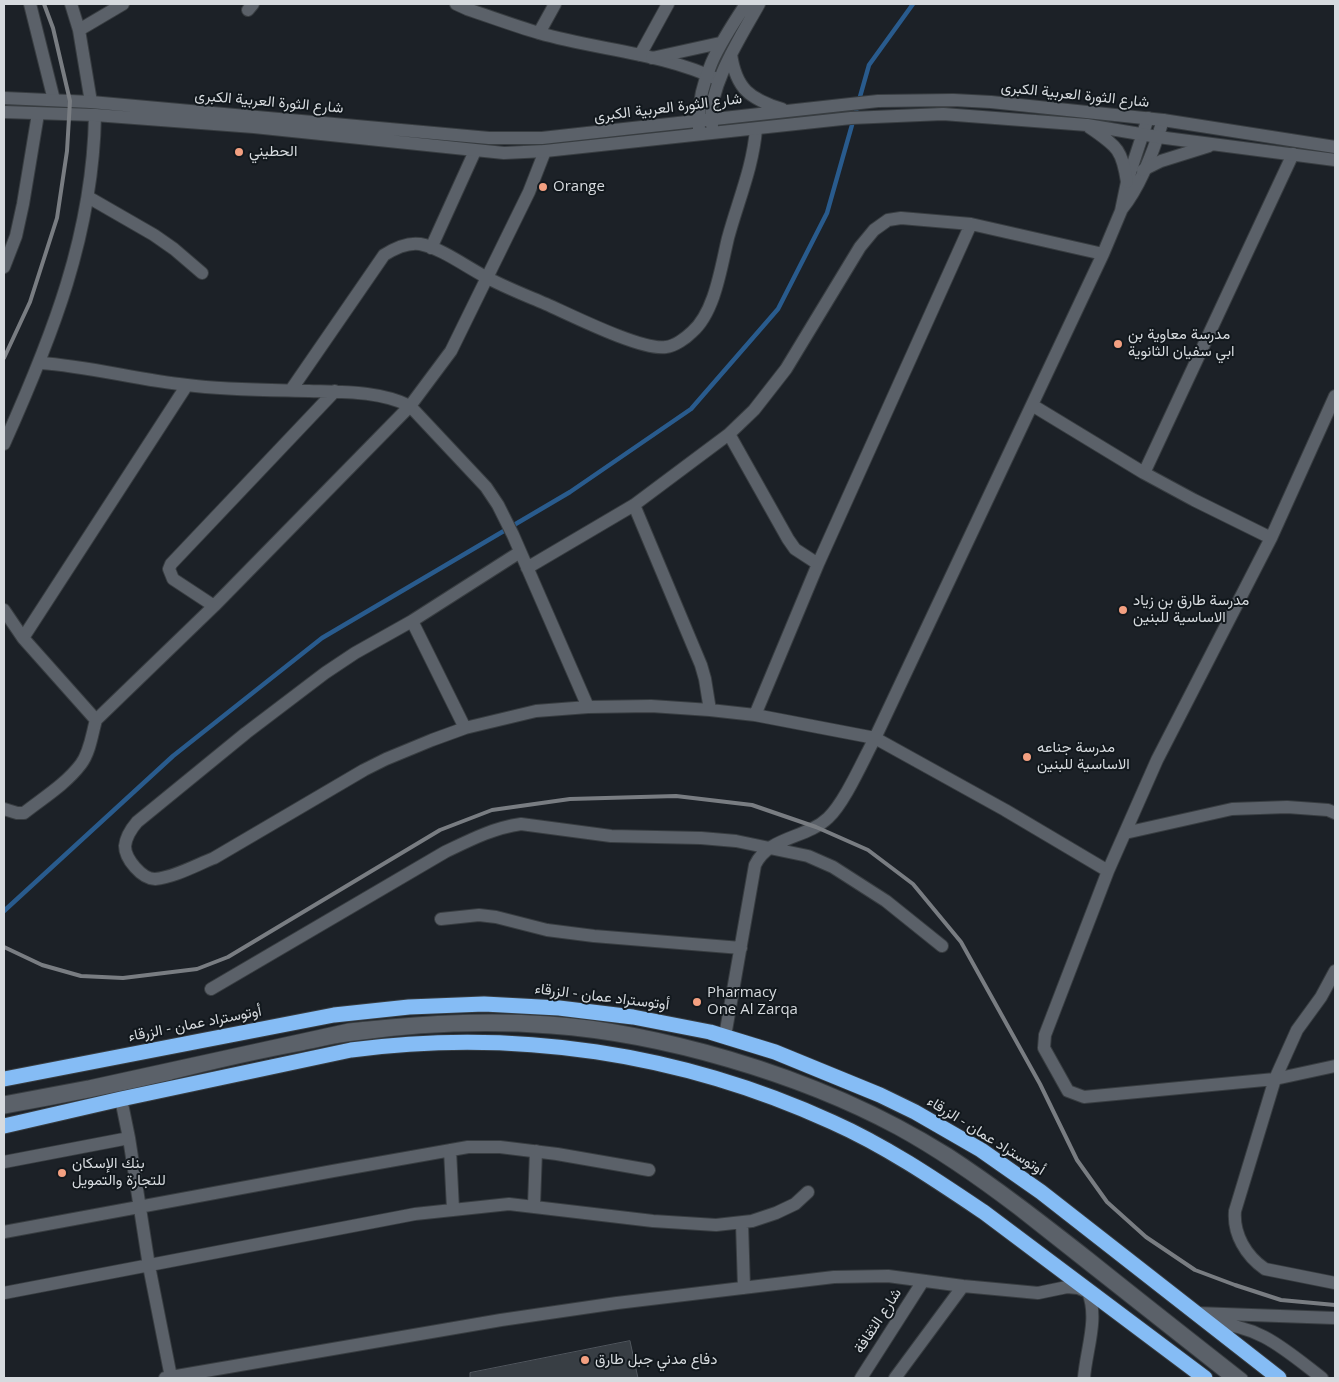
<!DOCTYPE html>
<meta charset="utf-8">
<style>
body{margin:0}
#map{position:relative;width:1339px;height:1382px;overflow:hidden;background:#1c2127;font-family:"Open Sans",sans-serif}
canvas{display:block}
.frame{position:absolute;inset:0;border:5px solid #d6dade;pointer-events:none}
</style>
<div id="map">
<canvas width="1339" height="1382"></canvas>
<div class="frame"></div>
</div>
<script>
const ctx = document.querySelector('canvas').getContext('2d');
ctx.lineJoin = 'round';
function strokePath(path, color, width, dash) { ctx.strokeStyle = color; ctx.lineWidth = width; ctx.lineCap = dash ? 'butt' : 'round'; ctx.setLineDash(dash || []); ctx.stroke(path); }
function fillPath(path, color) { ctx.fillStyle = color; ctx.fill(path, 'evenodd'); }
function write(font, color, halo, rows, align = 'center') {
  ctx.font = font + ' "Open Sans",Vazirmatn,sans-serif'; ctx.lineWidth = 4; ctx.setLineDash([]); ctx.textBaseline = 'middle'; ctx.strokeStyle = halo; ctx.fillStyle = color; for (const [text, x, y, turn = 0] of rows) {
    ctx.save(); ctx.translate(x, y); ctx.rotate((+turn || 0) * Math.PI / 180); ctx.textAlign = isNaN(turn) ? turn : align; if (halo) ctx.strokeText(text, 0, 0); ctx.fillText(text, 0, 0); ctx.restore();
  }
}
const stream = new Path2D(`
 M4 911 173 756 322 638 570 492 691 409 778 309 827 213 869 65 913 4`);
const building = new Path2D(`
 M630 1341 638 1378H470V1373Z`);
const lane = new Path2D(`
 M4 1101 89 1085 349 1028C415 1021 482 1016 549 1021 611 1025 671 1039 730 1056 808 1079 880 1110 949 1153 998 1185 1044 1221 1090 1257 1141 1298 1192 1338 1243 1378
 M4 1109C60 1099 115 1088 171 1075 214 1064 257 1054 301 1046 319 1042 336 1038 354 1036 418 1027 485 1024 551 1029 662 1037 799 1077 897 1130 939 1153 979 1181 1017 1210L1230 1378`);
const street = new Path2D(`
 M30 4 54 100
 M71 4 79 30 91 102
 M456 4 467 9C491 17 515 26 539 33 598 50 663 53 719 80
 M248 10 253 4
 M79 30 123 4
 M539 33 555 4
 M640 55 668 4
 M88 197 154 235 174 249 202 273
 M1122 209C1142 184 1154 150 1163 120
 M431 248 475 151
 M4 267 16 236 23 204 38 114
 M40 363C89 366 137 380 187 385 226 390 269 390 309 391 343 392 380 391 410 406L486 487 498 505 513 535 588 707
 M291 390 384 255C395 248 407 242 420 244 441 248 465 266 484 276 504 287 525 295 546 304 571 315 642 351 666 347 675 346 686 338 692 332 715 312 721 267 728 238 738 201 753 167 756 129
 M1335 396 1271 538 1157 760 1108 871 1045 1035 1044 1048 1068 1091 1084 1097 1275 1079 1335 1066
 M1032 405 1144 473 1194 500 1271 538
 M729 434 788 539 795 549 818 564
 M4 444C52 337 93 234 95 115
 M1144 473 1293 154
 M634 505 701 665 705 679 710 710
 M520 552 412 621 355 653 325 673 246 733 137 822C131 829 126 837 125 846 125 859 142 879 155 879 175 877 196 865 214 858L364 770 386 759 432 740 465 728 536 711 588 707 651 706 710 710 755 715 875 738 1005 810 1108 871
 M527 568 634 505 729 434 754 410 786 369 860 247 874 230 888 220 901 218 971 224 1103 254
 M214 606 173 579 169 569 171 564 335 391
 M4 610 23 638 96 720 214 606 410 406 451 351 529 192 545 151
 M412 621 465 728
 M23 638 187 385
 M755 715 818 564 971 224
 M4 809 17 813H24C43 798 66 784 81 764 90 752 92 734 96 720
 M1125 833 1232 809 1287 807 1328 810 1335 813
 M441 919 479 915 496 917 547 930 594 936 741 948
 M1335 971 1321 997 1297 1030 1275 1079 1235 1211C1233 1234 1246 1256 1265 1269L1335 1283
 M211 989 445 852C470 840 493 828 521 824L611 836 701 838 736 841 808 856 833 867 886 901 942 946
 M725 1036 755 865C769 836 806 839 828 818 845 802 863 760 875 738L1103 254 1121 211 1127 182 1148 118
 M121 1099 129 1138 149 1266 171 1377
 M450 1150 453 1209
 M4 1162 129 1138
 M534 1205 536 1151
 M742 1223 744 1288
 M4 1232 333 1171 468 1147H500L557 1154 649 1170
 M4 1293 415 1214 509 1204 653 1221 716 1225 752 1221 776 1213 795 1204 808 1192
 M1196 1313 1335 1318
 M1210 1323C1260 1325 1284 1349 1322 1378
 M165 1378 501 1320 617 1303 834 1277 888 1276 963 1286 1038 1293 1067 1287 1078 1288 1088 1292C1099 1319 1086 1350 1084 1378
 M861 1378 923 1281
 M895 1378 963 1286`);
const secondary = new Path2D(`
 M731 54C736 89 750 99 782 109
 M652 58 720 43
 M4 98 91 102 489 138H542L878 101 953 100 991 102 1163 120 1335 147
 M4 112 95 115 254 127 504 153 545 151 851 118 943 114 1087 125 1158 137 1335 160
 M712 125C706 89 742 35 759 4
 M1089 127C1116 146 1122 148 1127 182
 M699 129C696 80 720 43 746 4
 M1143 170 1161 161 1209 146`);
const highway = new Path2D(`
 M4 1079 334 1015 409 1007 484 1004 559 1008 633 1017 710 1032 775 1052 880 1095 915 1112 981 1150 1041 1192 1279 1378
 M4 1126 121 1099 351 1050C515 1028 681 1053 832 1122 886 1146 936 1180 985 1213L1205 1378`);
const rail = new Path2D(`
 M4 358 30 302 57 218 67 151 70 101 53 28 44 4
 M4 947 42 965 81 976 123 978 197 969 228 957 440 830 492 810 570 799 676 796 752 805 816 827 868 850 913 884 961 942 1040 1084 1077 1160 1107 1202 1146 1237 1195 1270 1235 1285 1281 1300 1335 1305`);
const markers = [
 [239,152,5,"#f3a081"],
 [543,187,5,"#f3a081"],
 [1118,344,5,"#f3a081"],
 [1123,610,5,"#f3a081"],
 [1027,757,5,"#f3a081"],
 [697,1002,5,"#f3a081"],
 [62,1173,5,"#f3a081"],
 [585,1360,5,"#f3a081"]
];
const streetNames = [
 ["شارع الثورة العربية الكبرى",1075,95,6],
 ["شارع الثورة العربية الكبرى",269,102,5],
 ["شارع الثورة العربية الكبرى",668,108,-7],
 ["أوتوستراد عمان - الزرقاء",602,997,7],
 ["أوتوستراد عمان - الزرقاء",195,1024,-11],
 ["أوتوستراد عمان - الزرقاء",986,1136,32],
 ["شارع الثقافة",878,1321,-57]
];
const poiNames = [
 ["الحطيني",249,152],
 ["Orange",553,187],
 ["مدرسة معاوية بن",1128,335],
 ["ابي سفيان الثانوية",1128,352],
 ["مدرسة طارق بن زياد",1133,601],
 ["الاساسية للبنين",1133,618],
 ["مدرسة جناعه",1037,748],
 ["الاساسية للبنين",1037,765],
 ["Pharmacy",707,993],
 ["One Al Zarqa",707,1010],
 ["بنك الإسكان",72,1164],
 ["للتجارة والتمويل",72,1181],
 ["دفاع مدني جبل طارق",595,1360]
];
strokePath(stream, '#295b8d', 4.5);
fillPath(building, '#383e44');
strokePath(building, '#50565d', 1);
strokePath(lane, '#383d41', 11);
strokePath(street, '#383d41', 14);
strokePath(secondary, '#383d41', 14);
strokePath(highway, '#383d41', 17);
strokePath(lane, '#5b6169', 9);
strokePath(street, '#5b6169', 12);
strokePath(secondary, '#5b6169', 12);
strokePath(highway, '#85bcf5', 15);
strokePath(rail, '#797d82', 4);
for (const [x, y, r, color] of markers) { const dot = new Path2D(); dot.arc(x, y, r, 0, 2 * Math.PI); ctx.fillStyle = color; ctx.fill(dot); strokePath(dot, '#12181d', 2); }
write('15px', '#d6dade', '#12181d', streetNames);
write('15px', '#d6dade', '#12181d', poiNames, 'left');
</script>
